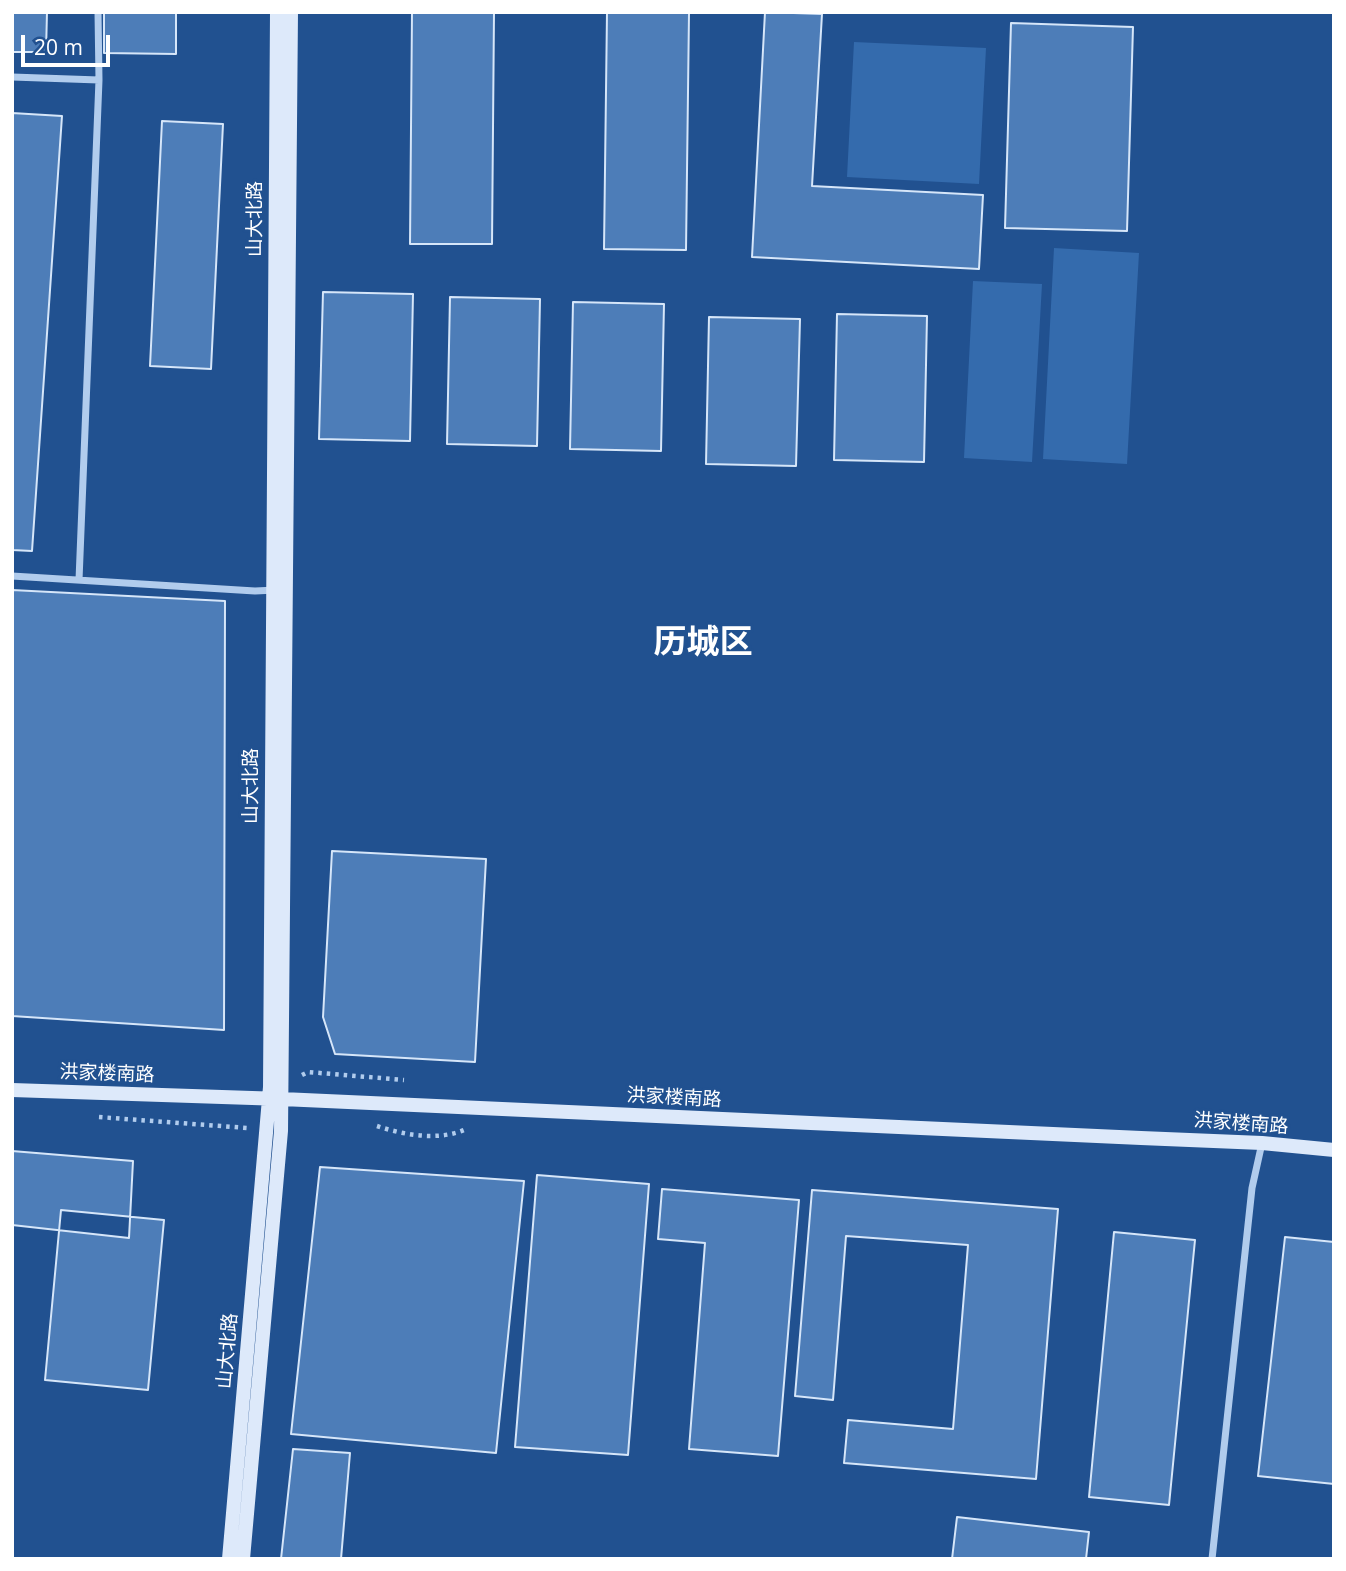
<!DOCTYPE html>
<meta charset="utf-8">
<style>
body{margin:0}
#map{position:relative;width:1346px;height:1571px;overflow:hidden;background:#215190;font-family:"Open Sans",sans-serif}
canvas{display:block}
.frame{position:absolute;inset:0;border:14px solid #fff;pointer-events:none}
.scale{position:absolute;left:21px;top:35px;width:89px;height:32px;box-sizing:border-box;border:4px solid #fff;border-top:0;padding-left:9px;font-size:21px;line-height:24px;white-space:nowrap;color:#fff;-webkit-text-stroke:5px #215190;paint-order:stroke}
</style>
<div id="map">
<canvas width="1346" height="1571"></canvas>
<div class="frame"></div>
<div class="scale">20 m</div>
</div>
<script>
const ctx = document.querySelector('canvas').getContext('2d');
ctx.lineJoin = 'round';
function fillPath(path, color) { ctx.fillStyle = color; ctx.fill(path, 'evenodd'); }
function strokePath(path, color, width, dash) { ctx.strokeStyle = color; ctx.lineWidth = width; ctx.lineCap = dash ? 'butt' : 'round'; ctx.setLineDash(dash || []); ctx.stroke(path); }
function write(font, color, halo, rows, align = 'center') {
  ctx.font = font + ' "Open Sans","Noto Sans SC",sans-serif'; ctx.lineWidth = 6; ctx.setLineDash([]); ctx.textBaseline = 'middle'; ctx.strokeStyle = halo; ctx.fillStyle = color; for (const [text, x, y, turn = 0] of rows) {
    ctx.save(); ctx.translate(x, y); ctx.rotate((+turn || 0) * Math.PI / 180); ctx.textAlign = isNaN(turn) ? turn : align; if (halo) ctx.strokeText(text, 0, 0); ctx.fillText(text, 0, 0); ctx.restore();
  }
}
const green = new Path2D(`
 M854 42 986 48 979 184 847 177Z
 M1054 248 1139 253 1127 464 1043 459Z
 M973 281 1042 284 1032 462 964 458Z`);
const building = new Path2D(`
 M12 12H47L46 52H12Z
 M104 12H176V54L104 53Z
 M412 12H494L492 244H410Z
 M607 12 689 13 686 250 604 249Z
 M765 12 822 14 812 186 983 195 979 269 752 257Z
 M1011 23 1133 27 1127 231 1005 228Z
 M12 113 62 116 32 551 12 550Z
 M162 121 223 124 211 369 150 366Z
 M323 292 413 294 410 441 319 439Z
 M450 297 540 299 537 446 447 444Z
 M573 302 664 304 661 451 570 449Z
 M837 314 927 316 924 462 834 460Z
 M709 317 800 319 796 466 706 464Z
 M12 590 225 601 224 1030 12 1016Z
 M332 851 486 859 475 1062 335 1054 323 1017Z
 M12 1151 133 1161 129 1238 12 1225Z
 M320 1167 524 1181 496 1453 291 1434Z
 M537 1175 649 1184 628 1455 515 1447Z
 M662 1189 799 1200 778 1456 689 1449 705 1243 658 1239Z
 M812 1190 1058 1209 1036 1479 844 1463 848 1420 953 1429 968 1245 846 1236 833 1400 795 1396Z
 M61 1210 164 1220 148 1390 45 1380Z
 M1114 1232 1195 1240 1169 1505 1089 1497Z
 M1285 1237 1334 1242V1484L1258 1476Z
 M293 1449 350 1453 341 1559H281Z
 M957 1517 1089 1532 1086 1559H952Z`);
const path = new Path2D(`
 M302 1075 308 1072 404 1080
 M99 1117 247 1128
 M377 1126C404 1135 437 1141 464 1130`);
const street = new Path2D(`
 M12 77 99 80
 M12 576 255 591 276 590
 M79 580 99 80 98 12
 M1212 1559 1252 1188 1262 1143`);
const secondary = new Path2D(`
 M12 1090 282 1099 1141 1138 1262 1143 1334 1150
 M229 1559 270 1087 277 12
 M243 1559 281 1131 291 12`);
const streetNames = [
 ["山大北路",256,219,-90],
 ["山大北路",252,786,-90],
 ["洪家楼南路",107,1074,2],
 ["洪家楼南路",674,1098,3],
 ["洪家楼南路",1241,1124,4],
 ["山大北路",228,1351,-85]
];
const townNames = [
 ["历城区",703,644]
];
fillPath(green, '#346bad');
fillPath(building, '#4d7db8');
strokePath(building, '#d6e6f9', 2);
strokePath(path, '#b1cced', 4.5, [3.5, 5]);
strokePath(street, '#b1cced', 7);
strokePath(secondary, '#dde9fa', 14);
write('19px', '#fff', '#215190', streetNames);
write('bold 33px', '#fff', '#215190', townNames);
</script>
